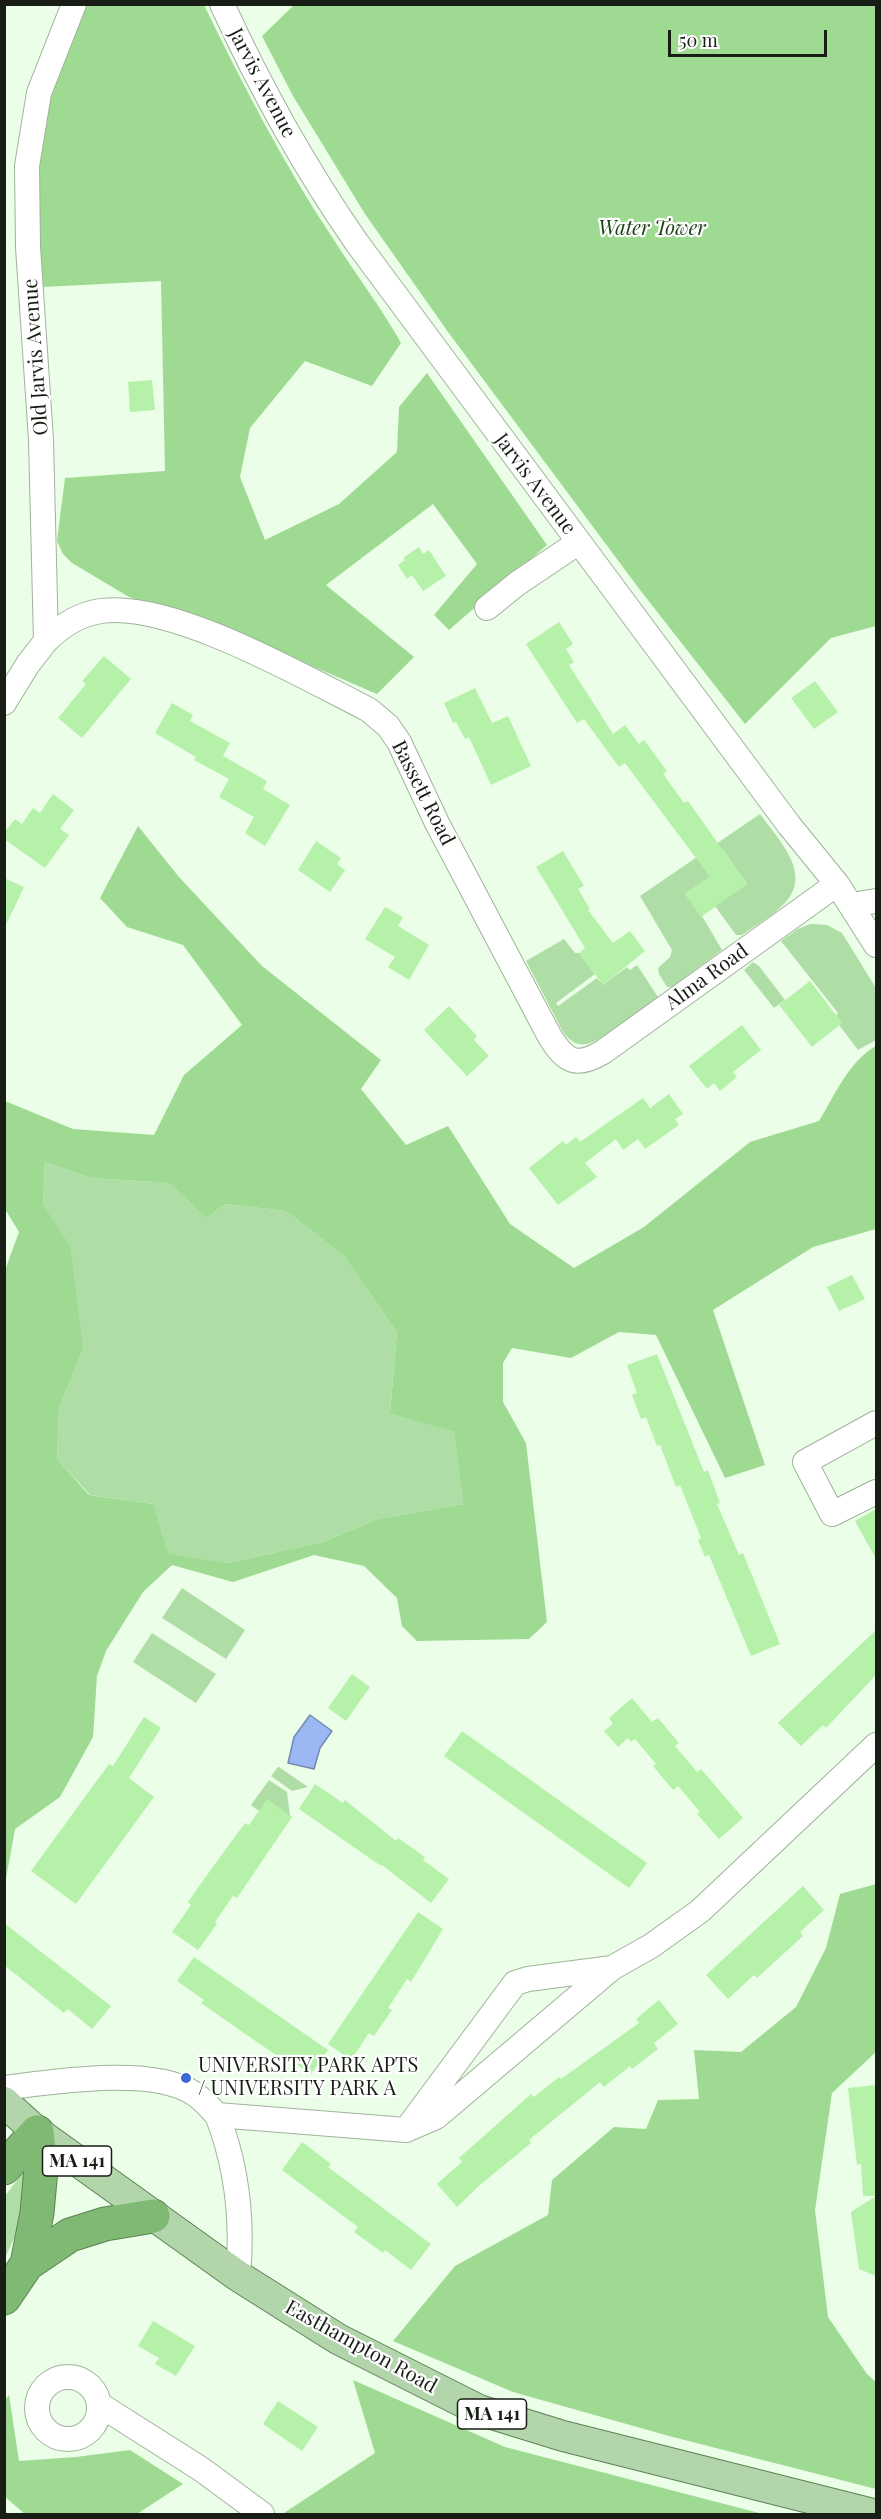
<!DOCTYPE html>
<style>
body{margin:0}
#map{position:relative;width:881px;height:2519px;overflow:hidden;background:#ebfee7;font-family:"Playfair Display",serif}
canvas{display:block}
.frame{position:absolute;inset:0;border:6px solid #181e16;pointer-events:none}
.scale{position:absolute;left:668px;top:30px;width:159px;height:27px;box-sizing:border-box;border:3px solid #181e16;border-top:0;padding-left:8px;font-size:18px;line-height:21px;white-space:nowrap;color:#181e16;-webkit-text-stroke:4px #fff;paint-order:stroke}
</style>
<div id="map">
<canvas width="881" height="2519"></canvas>
<div class="frame"></div>
<div class="scale">50 m</div>
</div>
<script>
const ctx = document.querySelector('canvas').getContext('2d');
ctx.lineJoin = 'round';
function fillPath(path, color) { ctx.fillStyle = color; ctx.fill(path, 'evenodd'); }
function strokePath(path, color, width, dash) { ctx.strokeStyle = color; ctx.lineWidth = width; ctx.lineCap = dash ? 'butt' : 'round'; ctx.setLineDash(dash || []); ctx.stroke(path); }
function write(font, color, halo, rows, align = 'center') {
  ctx.font = font + ' "Playfair Display",serif'; ctx.lineWidth = 4.5; ctx.setLineDash([]); ctx.textBaseline = 'middle'; ctx.strokeStyle = halo; ctx.fillStyle = color; for (const [text, x, y, turn = 0] of rows) {
    ctx.save(); ctx.translate(x, y); ctx.rotate((+turn || 0) * Math.PI / 180); ctx.textAlign = isNaN(turn) ? turn : align; if (halo) ctx.strokeText(text, 0, 0); ctx.fillText(text, 0, 0); ctx.restore();
  }
}
const green = new Path2D(`
 M760 814C778 839 814 874 784 904 772 916 756 925 742 935H736L715 906 747 884 723 850 702 864 710 877 685 894 702 916 722 950 672 987H667L659 974 658 968 670 957 672 950 640 896Z
 M810 924 827 925 842 933 876 988V1040L858 1050 839 1025 842 1023 836 1015 838 1013 781 941 798 929Z
 M564 939 575 953H579L595 974 556 1003 558 1006 597 978 603 985 627 967 630 970 637 965 658 997C646 1006 600 1042 587 1044 576 1046 570 1041 563 1032L526 961Z
 M753 962 759 966 785 1000 774 1008 744 970Z
 M45 1162 91 1178 169 1183 206 1218 226 1204 286 1211 344 1256 397 1332 390 1412 454 1432 463 1504 378 1519 323 1542 228 1563 168 1555 154 1504 90 1495 57 1459 59 1408 83 1349 43 1205Z
 M182 1588 245 1630 226 1659 162 1618Z
 M152 1633 216 1674 196 1703 133 1662Z
 M278 1767H279L308 1787 292 1791 271 1776Z
 M269 1780 287 1792 290 1816 259 1811 251 1805Z
 M30 2163 24 2217 5 2258V2196Z`);
const forest = new Path2D(`
 M85 5H204C243 85 284 165 334 240 356 275 381 307 401 343L372 386 305 361 250 428 240 477 265 540 339 504 397 452 399 407 427 373 547 545 449 630 434 615 477 564 433 504 326 585 414 657 377 694 256 642 129 597 72 563 63 554 57 541 65 478 165 471 161 281 43 287C35 233 33 176 42 121 49 83 70 41 85 5Z
 M294 5H876V626L831 638 745 724 640 590 448 332 365 214 293 96 262 36Z
 M138 826 179 877 262 966 381 1060 361 1089 406 1145 448 1126 510 1224 574 1268 644 1227 750 1142 819 1121C835 1095 849 1061 876 1046V1229L813 1247 713 1310 765 1465 725 1478 656 1335 619 1332 571 1358 512 1348 503 1363V1402L526 1443 547 1622 529 1639 417 1641 402 1626 397 1598 364 1566 314 1555 233 1582 172 1565 143 1592 106 1651 97 1676 93 1737 60 1797 15 1829 5 1884 4 1273 19 1232 5 1209V1101L73 1129 154 1135 184 1075 242 1025 183 945 127 927 100 898ZM45 1162 91 1178 169 1183 206 1218 226 1204 286 1211 344 1256 397 1332 390 1413 454 1432 463 1504 378 1519 323 1542 228 1563 168 1554 154 1504 89 1495 57 1459 59 1408 83 1349 70 1246 43 1205Z
 M876 1884V2052L832 2093 815 2210 828 2317 867 2374 876 2382V2489L669 2436 513 2392 393 2341 455 2266 548 2215 552 2180 614 2127 646 2129 658 2100 699 2099 694 2050 741 2052 796 2007 826 1948 840 1894Z
 M353 2380 505 2447 763 2514H286L284 2513 375 2453Z
 M9 2395 19 2461 76 2457 130 2450 183 2484 137 2514H25L5 2497 4 2401Z`);
const water = new Path2D(`
 M310 1715 332 1731 320 1748 314 1769 288 1763 294 1737Z`);
const building = new Path2D(`
 M152 380 155 410 130 412 128 382Z
 M419 547 423 554 429 550 446 576 423 591 412 575 407 579 398 565 405 560 403 558Z
 M559 622 573 644 566 649 574 662 569 665 613 734 625 725 639 744 644 740 667 771 663 774 684 803 688 801 747 884 701 917 685 894 710 877 625 763 619 767 584 719 577 723 526 644Z
 M104 656 131 679 82 738 58 718 86 684 82 681Z
 M815 681 838 712 814 729 791 698Z
 M475 688 492 723 508 716 531 766 491 785 469 737 465 739 456 722 453 723 444 703Z
 M172 703 193 715 190 721 230 743 223 756 267 781 263 789 290 805 265 846 245 833 254 817 219 797 229 779 194 760 196 757 155 733Z
 M53 794 74 810 60 829 69 835 45 868 4 839V833L15 819 22 824 33 808 40 813Z
 M316 841 341 858 337 864 345 870 330 892 298 870Z
 M563 851 584 886 578 889 590 909 588 910 613 943 630 931 645 951 603 985 579 953 585 948 536 867Z
 M4 878 24 887 4 929Z
 M385 907 403 917 398 926 429 945 409 980 388 967 395 957 365 939Z
 M810 981 842 1023 812 1047 779 1005Z
 M449 1006 477 1036 474 1040 489 1056 467 1076 424 1030Z
 M742 1025 761 1050 733 1072 737 1077 720 1091 714 1083 707 1089 689 1066Z
 M669 1094 683 1114 675 1119 679 1125 645 1149 638 1139 623 1150 616 1139 585 1163 597 1177 558 1205 529 1168 563 1141 566 1145 576 1137 580 1142 643 1098 650 1108Z
 M852 1275 865 1299 839 1311 827 1287Z
 M657 1354 704 1472 708 1470 720 1503 717 1504 739 1555 743 1553 780 1644 751 1656 709 1555 705 1557 698 1540 701 1538 680 1485 676 1487 660 1445 657 1446 646 1417 641 1419 632 1395 637 1393 627 1365Z
 M876 1509V1559L855 1521Z
 M876 1630V1675L826 1728 823 1725 801 1746 778 1723Z
 M352 1674 370 1687 346 1721 328 1708Z
 M632 1698 652 1722 658 1718 679 1743 675 1746 697 1772 701 1769 743 1818 719 1839 697 1814 700 1812 678 1786 673 1790 653 1766 656 1764 635 1739 631 1742 628 1738 618 1747 604 1731 613 1724 609 1718Z
 M144 1717 161 1728 129 1778 154 1797 76 1904 31 1871 109 1764 113 1766Z
 M462 1731 647 1863 629 1888 444 1756Z
 M315 1784 343 1803 345 1800 396 1841 398 1838 425 1857 423 1860 449 1879 431 1903 382 1865 381 1866 299 1809Z
 M267 1799 292 1817 237 1898 233 1896 215 1922 217 1924 198 1950 172 1932 191 1905 188 1902 207 1875 245 1823 249 1825Z
 M803 1886 824 1910 800 1932 803 1936 757 1978 754 1975 728 1999 706 1975Z
 M418 1912 443 1929 411 1982 407 1979 388 2008 392 2010 374 2036 369 2033 351 2060 328 2044Z
 M4 1923 111 2006 92 2029 68 2009 64 2013 4 1965Z
 M194 1957 328 2050 311 2074 284 2056 282 2059 254 2040 201 2003 204 2000 177 1981Z
 M659 2000 678 2024 654 2043 658 2049 632 2069 630 2066 604 2087 600 2082 529 2140 531 2143 480 2185 457 2207 437 2184 462 2162 459 2158 531 2094 534 2097 559 2077 561 2079 639 2023 636 2019Z
 M876 2085V2196H863L861 2164 857 2165 848 2088Z
 M302 2142 331 2164 328 2167 431 2244 411 2270 385 2250 383 2253 354 2232 358 2227 282 2170Z
 M876 2196V2276L859 2269 851 2212Z
 M153 2321 195 2346 176 2376 155 2364 159 2358 138 2346Z
 M278 2401 318 2427 302 2451 263 2424Z`);
const minor = new Path2D(`
 M222 4C260 87 305 168 357 243L789 825 837 884 876 945
 M487 608 518 583 579 542
 M46 641C61 626 80 614 101 611 172 601 304 677 369 710L388 726 399 742 437 823 550 1037C566 1062 576 1068 603 1052L837 884
 M4 703 28 664 46 641 41 440 28 247 27 166 39 93 74 4
 M852 905 876 901
 M876 1423 805 1462 832 1514 876 1492
 M612 1968 651 1946 700 1911 876 1745
 M4 2088C53 2082 151 2066 193 2093 202 2098 210 2108 217 2115L406 2130 436 2117 612 1968 528 1979 515 1983 406 2130
 M217 2115C237 2166 243 2221 238 2276
 M37 2408a31 31 0 1 1 62 0a31 31 0 1 1-62 0Z
 M100 2405 201 2469 262 2514`);
const major = new Path2D(`
 M4 2102 37 2132 238 2276 338 2339 479 2410 563 2436 873 2514`);
const highway = new Path2D(`
 M4 2168 37 2132
 M27 2264 37 2213 41 2169 37 2132
 M4 2298 27 2264 70 2235 105 2224 153 2216`);
const markers = [
 [186,2078,6,"#3a68d8"]
];
const shields = [
 [77,2161,69],
 [492,2414,69]
];
const shieldNames = [
 ["MA 141",77,2161],
 ["MA 141",492,2414]
];
const streetNames = [
 ["Jarvis Avenue",262,83,62],
 ["Old Jarvis Avenue",36,357,-94],
 ["Jarvis Avenue",535,484,53],
 ["Bassett Road",423,793,63],
 ["Alma Road",707,977,-36],
 ["Easthampton Road",361,2347,29]
];
const parkNames = [
 ["Water Tower",652,229]
];
const poiNames = [
 ["UNIVERSITY PARK APTS",198,2066],
 ["/ UNIVERSITY PARK A",198,2089]
];
fillPath(green, '#afdda6');
fillPath(forest, '#9eda92');
fillPath(water, '#9bb8f4');
strokePath(water, '#748ab1', 1.5);
fillPath(building, '#b5f1a9');
strokePath(minor, '#a0b29c', 26);
strokePath(major, '#5b8352', 32);
strokePath(highway, '#5b8352', 35);
strokePath(minor, '#fff', 24);
strokePath(major, '#b2d5ab', 30);
strokePath(highway, '#7fb973', 33);
for (const [x, y, r, color] of markers) { const dot = new Path2D(); dot.arc(x, y, r, 0, 2 * Math.PI); ctx.fillStyle = color; ctx.fill(dot); strokePath(dot, '#fff', 2); }
for (const [x, y, w] of shields) { const box = new Path2D(); box.roundRect(x - w / 2, y - 15, w, 30, 4.5); ctx.fillStyle = '#fff'; ctx.fill(box); strokePath(box, '#181e16', 1.5); }
write('bold 18px', '#181e16', null, shieldNames);
write('20px', '#181e16', '#fff', streetNames);
write('italic 20px', '#1a4112', '#fff', parkNames);
write('20px', '#181e16', '#fff', poiNames, 'left');
</script>
